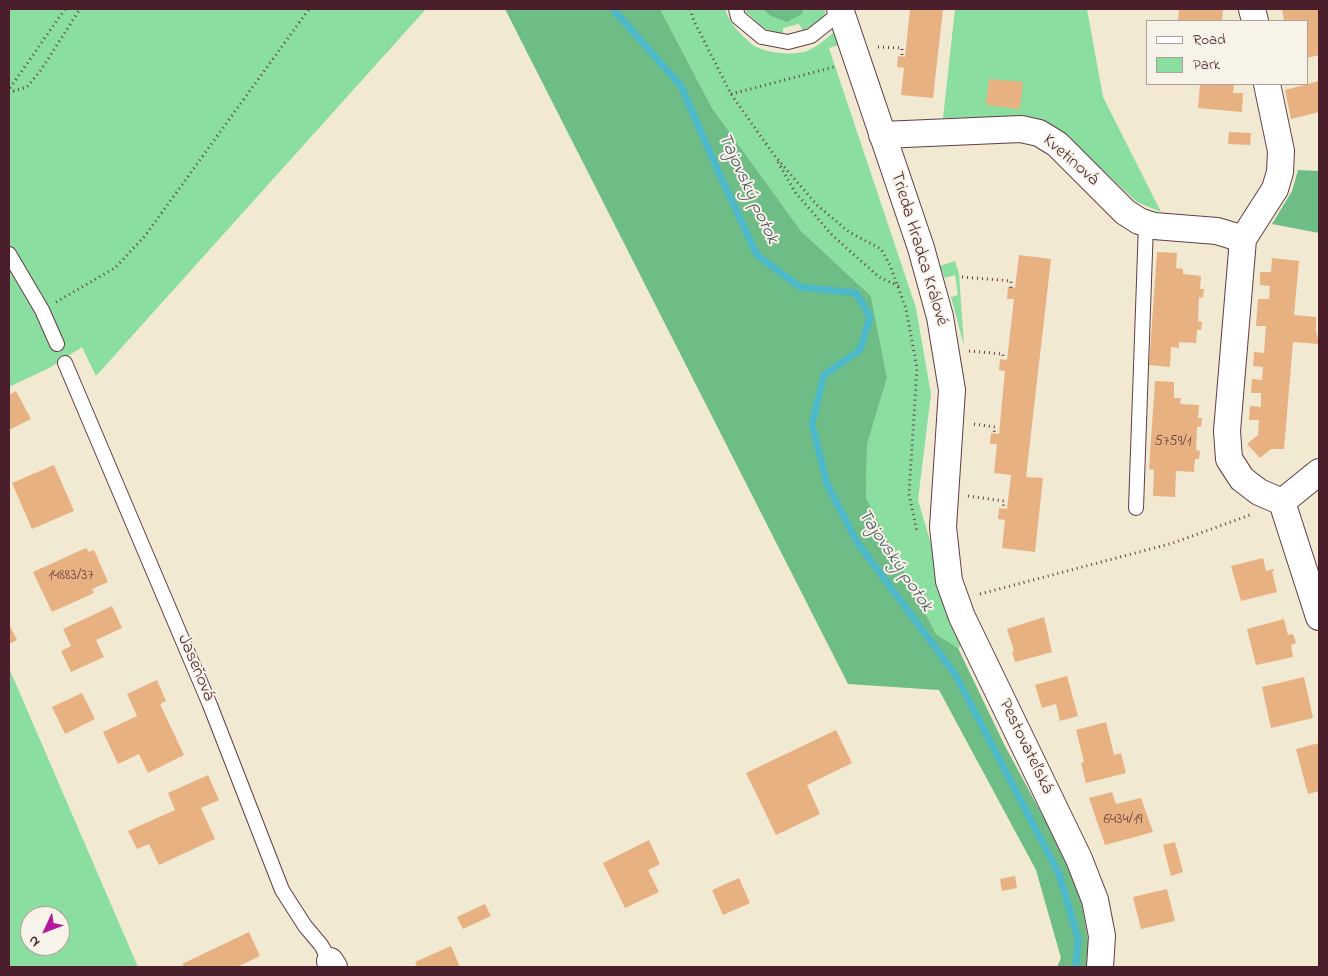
<!DOCTYPE html>
<meta charset="utf-8">
<style>
body{margin:0}
#map{position:relative;width:1328px;height:976px;overflow:hidden;background:#f2e9d3;font-family:"Indie Flower",sans-serif}
canvas{display:block}
.frame{position:absolute;inset:0;border:10px solid #4a1f2b;pointer-events:none}
.legend{position:absolute;left:1146px;top:20px;width:162px;height:65px;box-sizing:border-box;background:#f7f3e8;border:1px solid #b29e9c;margin:0;padding:6px 9px;list-style:none;font-size:15px;color:#4a1f2b}
.legend li{display:flex;align-items:center;gap:10px;height:25px}
.legend b{width:25px;border:1px solid #b29e9c}
.north{position:absolute;left:20px;top:906px;width:50px;height:50px;box-sizing:border-box;background:#f7f3e8;border:1px solid #b29e9c;border-radius:50%;rotate:227deg;font-size:14px;font-weight:700;line-height:20px;text-align:center;color:#4a1f2b}
.north::after{content:'';display:block;margin:auto;width:18px;height:22px;background:#b5179e;clip-path:polygon(50% 0,100% 100%,50% 72%,0 100%)}
</style>
<div id="map">
<canvas width="1328" height="976"></canvas>
<div class="frame"></div>
<ul class="legend">
<li><b style="height:6px;background:#fff"></b>Road</li>
<li><b style="height:14px;background:#8adea0"></b>Park</li>
</ul>
<div class="north">N</div>
</div>
<script>
const ctx = document.querySelector('canvas').getContext('2d');
ctx.lineJoin = 'round';
function fillPath(path, color) { ctx.fillStyle = color; ctx.fill(path, 'evenodd'); }
function strokePath(path, color, width, dash) { ctx.strokeStyle = color; ctx.lineWidth = width; ctx.lineCap = dash ? 'butt' : 'round'; ctx.setLineDash(dash || []); ctx.stroke(path); }
function write(font, color, halo, rows, align = 'center') {
  ctx.font = font + ' "Indie Flower",sans-serif'; ctx.lineWidth = 4; ctx.setLineDash([]); ctx.textBaseline = 'middle'; ctx.strokeStyle = halo; ctx.fillStyle = color; for (const [text, x, y, turn = 0] of rows) {
    ctx.save(); ctx.translate(x, y); ctx.rotate((+turn || 0) * Math.PI / 180); ctx.textAlign = isNaN(turn) ? turn : align; if (halo) ctx.strokeText(text, 0, 0); ctx.fillText(text, 0, 0); ctx.restore();
  }
}
const green = new Path2D(`
 M9 9H426L96 376 82 347 51 367 9 387Z
 M660 9H725C729 23 742 36 753 45 764 53 794 56 807 51 819 46 828 37 838 28L843 44 829 48 916 308 931 394 918 500 941 578 968 643 958 648 936 634 866 498 867 445 887 378 871 296 801 231 712 108Z
 M745 9H825V17L803 31 799 24 783 28V34L765 29 746 12Z
 M955 9H1087L1103 97 1161 212 1137 202 1062 133 1032 117 943 118Z
 M955 261 959 274 964 346 951 297 958 295 955 275 945 278 940 266Z
 M9 668 138 967H9ZM30 916H60V946H30Z`);
const forest = new Path2D(`
 M505 9H660L712 108 801 231 871 296 887 378 867 445 866 498 936 634 958 648 1005 746 1077 879 1089 945 1086 967H1057L1061 958 1036 870 939 690 848 684Z
 M764 9H803L802 14 787 22 769 15Z
 M1298 170 1319 171V233L1272 224 1292 191Z`);
const stream = new Path2D(`
 M613 9 681 86 718 171 757 255 800 287 856 293 870 317 860 350 824 375 812 424 827 484 857 542 955 674 1059 874 1078 938 1076 967`);
const building = new Path2D(`
 M910 9H943L933 98 901 95 904 68 897 67 898 56 905 57Z
 M1179 9H1223L1222 21 1178 20Z
 M1282 9H1319V55L1307 58V21H1284Z
 M989 79 1023 82 1020 109 986 105Z
 M1319 81V112L1291 119 1285 90Z
 M1200 84H1234L1233 93H1243L1242 112 1198 108Z
 M1229 132 1251 133 1250 145 1228 144Z
 M1157 252 1177 253 1176 268 1183 269V274L1201 276 1200 289H1204L1203 298 1199 297 1198 321 1202 322 1201 330H1197L1196 343 1179 342V348L1171 347 1170 367 1149 365Z
 M1019 255 1051 259 1026 477 1043 478 1035 552 1002 548 1005 520 998 519 999 508 1007 509 1011 475 994 473 997 444H990L991 433 999 434 1005 371 999 370 1000 359 1007 360 1014 299H1007L1008 287 1015 288Z
 M1272 258 1299 261 1294 315 1316 317V331L1319 344 1293 342 1284 449H1271L1260 458 1247 444 1258 435 1259 420H1249L1250 406 1261 407V393H1251L1252 379 1262 380 1263 367 1253 366 1254 352 1264 353 1266 326H1256L1258 299H1269L1270 286 1260 285V272H1271Z
 M1155 381 1174 382V398H1181L1180 404 1199 405 1198 418H1202L1201 427H1197L1196 450 1200 451 1199 459H1195L1194 472 1176 471 1175 497 1153 496 1154 470 1149 469Z
 M16 391 31 419 9 430V395Z
 M54 465 74 511 32 529 12 483Z
 M86 548 89 552 94 550 108 582 92 589 94 593 52 612 33 572Z
 M1263 558 1266 571 1274 569V571H1272L1277 592 1241 601 1231 566Z
 M112 606 122 628 96 640 104 657 71 672 61 651 71 646 63 629Z
 M1044 617 1052 652 1015 662 1012 652 1014 651 1007 629Z
 M1284 619 1288 635 1293 634 1296 643 1291 645 1293 657 1256 665 1247 629Z
 M9 624 17 640 9 644Z
 M1067 676 1078 716 1060 721 1056 704 1042 708 1035 685Z
 M1304 677 1313 718 1271 728 1262 687Z
 M157 680 166 701 160 704 184 755 148 773 139 754 118 764 103 732 137 716 127 694Z
 M82 693 95 719 65 734 52 707Z
 M1106 722 1114 755 1121 753 1126 773 1086 783 1081 763 1084 762 1076 730Z
 M836 730 852 763 807 785 820 814 776 835 746 773Z
 M1319 743V791L1308 794 1296 749Z
 M208 775 219 800 201 808 215 839 159 865 149 844 137 849 128 831 175 810 168 793Z
 M1112 792 1116 804 1141 798 1153 832 1105 845 1089 798Z
 M649 840 660 864 648 870 659 892 625 908 603 863Z
 M1175 842 1183 872 1171 876 1163 845Z
 M1015 876 1017 888 1002 891 1000 879Z
 M739 878 750 903 723 915 712 890Z
 M1167 889 1175 921 1141 929 1133 897Z
 M485 904 491 916 463 929 457 917Z
 M249 932 260 956 237 967H184L182 964Z
 M451 946 460 967H417L415 962Z`);
const path = new Path2D(`
 M690 9 694 21 731 94 774 155 817 205 849 232 881 249 890 265 906 309 917 368 909 494 917 532
 M878 47 902 48V56
 M9 88 14 91 27 87 41 70 80 9
 M10 88 65 9
 M731 94 834 67
 M778 162 795 192 832 235 879 277 899 286
 M962 277 1011 281V288
 M56 302 115 268 145 236 309 9
 M969 351 1003 354V359
 M974 424 995 427 994 433
 M968 496 1004 501 1003 508
 M980 594 1173 543 1250 515`);
const lane = new Path2D(`
 M736 9 738 17 762 37 788 42 811 36 840 13
 M9 254 42 310 57 344
 M65 363 210 705 282 890 305 926 321 945 330 961
 M1136 508 1146 224`);
const street = new Path2D(`
 M840 9 921 248 940 317 952 390 943 527 949 581 962 617 1079 859 1095 900 1102 936 1100 967
 M1252 9 1255 21
 M1267 84 1281 151 1280 172 1275 189 1243 239 1227 431 1229 459 1242 479 1259 492 1282 502
 M882 135 1021 129 1039 133 1057 144 1125 212 1139 221 1154 226 1217 231 1243 239
 M1282 502 1319 617
 M1282 502 1319 472
 M330 961 334 967`);
const numberNames = [
 ["5759/1",1173,443],
 ["14883/37",71,577],
 ["6434/19",1123,821]
];
const streetNames = [
 ["Kvetinová",1070,161,41],
 ["Trieda Hradca Králové",918,249,73],
 ["Jaseňová",195,668,67],
 ["Pestovateľská",1025,747,64]
];
const waterNames = [
 ["Tajovský potok",747,189,65],
 ["Tajovský potok",894,561,56]
];
fillPath(green, '#8adea0');
fillPath(forest, '#6fbd86');
strokePath(stream, '#4db8c9', 7);
fillPath(building, '#e7b182');
strokePath(lane, '#633d44', 16);
strokePath(street, '#633d44', 28);
strokePath(path, '#633d44', 3, [1, 4]);
strokePath(lane, '#fff', 14);
strokePath(street, '#fff', 26);
write('15px', '#714441', null, numberNames);
write('18px', '#4a1f2b', '#f7f3e8', streetNames);
write('italic 19px', '#4b5562', '#f7f3e8', waterNames);
</script>
